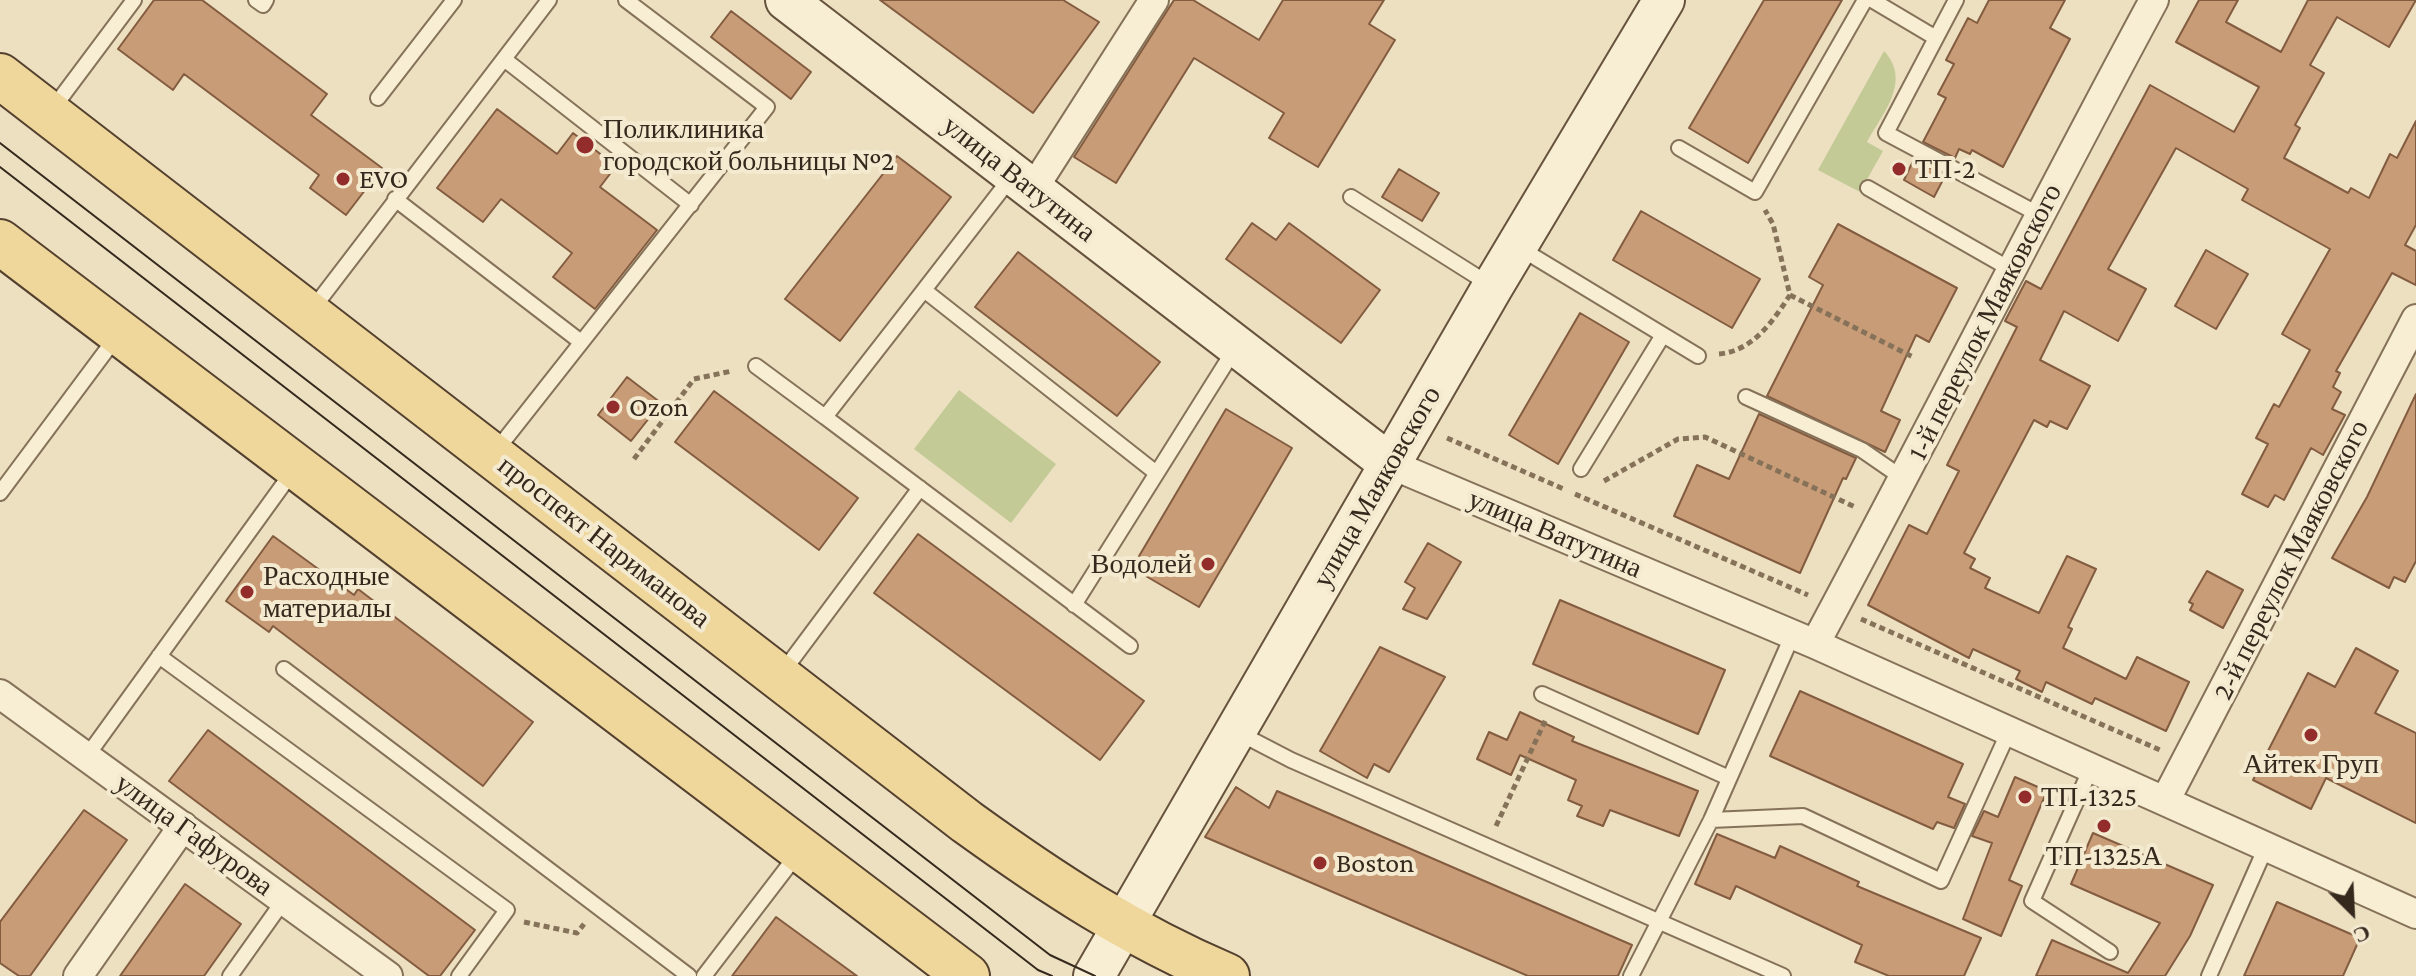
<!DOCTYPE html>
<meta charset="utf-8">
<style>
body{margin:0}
#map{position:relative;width:2416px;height:976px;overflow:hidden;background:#ece0c1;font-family:"Crimson Pro",serif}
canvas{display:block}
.north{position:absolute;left:2312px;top:872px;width:80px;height:80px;-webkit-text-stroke:6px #f4ead0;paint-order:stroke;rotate:156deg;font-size:22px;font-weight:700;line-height:32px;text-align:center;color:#35291d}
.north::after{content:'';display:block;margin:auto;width:28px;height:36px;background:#35291d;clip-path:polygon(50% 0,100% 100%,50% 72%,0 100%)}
</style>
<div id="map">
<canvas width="2416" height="976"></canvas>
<div class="north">С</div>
</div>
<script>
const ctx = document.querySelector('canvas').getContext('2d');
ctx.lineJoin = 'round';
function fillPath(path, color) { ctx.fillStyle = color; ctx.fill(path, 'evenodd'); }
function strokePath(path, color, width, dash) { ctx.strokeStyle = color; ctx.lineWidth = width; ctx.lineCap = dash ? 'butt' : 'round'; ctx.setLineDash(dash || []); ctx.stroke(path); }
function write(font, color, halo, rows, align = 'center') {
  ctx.font = font + ' "Crimson Pro",serif'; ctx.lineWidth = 8; ctx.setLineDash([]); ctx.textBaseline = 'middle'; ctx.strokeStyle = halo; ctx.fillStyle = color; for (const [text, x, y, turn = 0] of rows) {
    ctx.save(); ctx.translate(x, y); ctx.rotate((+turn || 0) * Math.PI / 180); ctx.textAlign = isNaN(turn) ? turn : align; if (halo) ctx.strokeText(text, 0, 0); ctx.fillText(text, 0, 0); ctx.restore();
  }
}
const green = new Path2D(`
 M1884 51C1912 81 1883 113 1867 142L1883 151 1860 192 1818 170Z
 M959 390 1056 464 1011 523 914 449Z`);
const building = new Path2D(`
 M154 0H202L327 94 311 115 382 168 346 215 310 188 319 175 184 74 173 90 118 49Z
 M880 0H1063L1099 22 1033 113Z
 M1174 0H1193L1259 40 1283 0H1384L1369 24 1395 40 1318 167 1269 138 1284 113 1194 58 1116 183 1074 157Z
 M1764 0H1842L1748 163 1689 128Z
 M1989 0H2065L2050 28 2070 39 2003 167 1972 150 1970 154 1959 149 1955 158 1923 142 1946 98 1938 94 1954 64 1946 60 1968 18 1977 23Z
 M2199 0H2238L2226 22 2281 52 2308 0H2416L2389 47 2337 17 2310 65 2324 73 2295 125 2300 128 2284 158 2348 193 2351 188 2369 198 2390 154 2397 158 2416 121V225L2405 245 2416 251V285L2392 273 2336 371 2340 373 2333 387 2341 392 2332 409 2345 415 2323 455 2311 448 2284 500 2275 495 2268 507 2242 494 2268 444 2256 438 2274 404 2279 407 2310 350 2282 334 2330 249 2242 200 2248 189 2176 148 2108 269 2146 289 2118 341 2064 311 2040 360 2090 386 2067 429 2050 421 2047 427 2034 420 1964 553 1975 559 1970 568 1990 578 1985 588 2039 613 2067 556 2096 569 2068 627 2072 629 2063 648 2126 679 2137 657 2189 682 2166 731 2095 698 2092 704 2046 682 2042 692 2016 679 2020 671 1973 649 1969 658 1868 605 1909 525 1927 534 1959 471 1947 465 2017 327 2005 321 2026 281 2041 289 2150 85 2234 132 2259 87 2176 42Z
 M731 11 811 72 791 99 711 37Z
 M497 109 557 154 573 133 616 166 600 187 657 230 595 309 553 277 572 253 501 199 483 222 437 188Z
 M897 156 951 197 840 341 785 299Z
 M1914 159 1945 176 1934 197 1904 180Z
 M1399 169 1439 193 1422 221 1382 197Z
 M1641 211 1760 279 1732 328 1613 260Z
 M1252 223 1276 240 1289 223 1380 290 1341 343 1226 259Z
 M1838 224 1957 288 1929 342 1916 335 1881 411 1900 420 1885 452 1767 396 1823 285 1809 277Z
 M2206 250 2248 274 2216 329 2175 306Z
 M1018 252 1160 362 1117 416 975 307Z
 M1580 313 1629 342 1558 464 1509 435Z
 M627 377 661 403 631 441 598 415Z
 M714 391 858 498 819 550 675 442Z
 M2416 394V561L2405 582 2394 577 2389 588 2332 558 2367 497Z
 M1226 409 1292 448 1199 607 1132 568Z
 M1759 414 1856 458 1846 479 1843 478 1800 573 1674 516 1697 465 1729 479Z
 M918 534 1144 701 1100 760 874 593Z
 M273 536 354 595 358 589 533 722 483 786 273 626 269 632 226 601Z
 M1428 543 1461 562 1427 619 1403 609 1415 588 1405 582Z
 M2207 571 2243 590 2223 628 2190 610 2193 604 2189 602Z
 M1560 600 1725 670 1698 734 1533 664Z
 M1380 647 1445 677 1389 772 1374 764 1367 778 1320 751Z
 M2356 648 2398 671 2375 713 2416 733V823L2326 778 2311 809 2253 780 2308 673 2335 687Z
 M1800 691 1963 764 1948 797 1965 804 1954 828 1937 822 1933 829 1770 756Z
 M1520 712 1574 737 1572 741 1698 791 1679 836 1610 810 1603 826 1577 816 1582 806 1568 800 1576 780 1520 755 1511 775 1477 759 1489 732 1507 740Z
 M208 730 475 930 440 976H429L169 781Z
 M2015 777 2047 791 2009 880 2022 886 2001 936 1963 919 1992 843 1972 836 1984 811 1998 817Z
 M1236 787 1269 808 1277 791 1632 945 1618 976H1528L1205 837Z
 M84 810 127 840 30 976H19L0 963V922Z
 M2093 833 2213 885 2190 936 2165 976H2036L2052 940 2128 973 2160 923 2071 884Z
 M1717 834 1775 858 1780 846 1859 882 1857 886 1981 938 1964 976H1889L1855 962 1862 945 1736 886 1730 899 1695 884Z
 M185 884 241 924 204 976H120Z
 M2277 902 2360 938 2343 976H2244Z
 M776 917 857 976H732Z`);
const path = new Path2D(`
 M1790 295 1915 358
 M1719 354C1753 351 1773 321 1790 295L1773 224 1765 210
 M1447 438 1566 490
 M634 459 694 379 732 371
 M1604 481 1678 439 1705 437 1855 507
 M1575 494 1808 595
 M1861 619 2160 750
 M1496 826 1546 719
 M524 922 577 933 584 924`);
const lane = new Path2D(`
 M256 0 263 5 266 0
 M1872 0 1936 38
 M1956 0 1886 133 2038 214
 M504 59 691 205
 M378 98 454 0
 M51 111 134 0
 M1679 148 1755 192 1865 0
 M1013 175 924 290 1155 472
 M1868 188 2010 269
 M1351 197 1492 286
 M395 199 581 342
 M1518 247 1698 356
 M311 311 549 0
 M756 366 825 417 924 290
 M1746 397 1862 450 1904 479
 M825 417 1130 646
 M495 452 767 107 626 0
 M1581 469 1663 335
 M0 493 117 336
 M1074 605 1236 347
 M159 656 507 910 459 976
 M284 669 689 976
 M782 673 920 488
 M1542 694 1729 778
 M1239 733 1291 760 1783 976
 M87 756 293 471
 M2091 768 2032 901 2110 952
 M1711 820 1803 816 1941 881 2009 731
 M230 976 284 900
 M704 976 799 852
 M1631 976 1711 820 1793 634
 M2209 976 2266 847`);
const street = new Path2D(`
 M1033 189 1154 0
 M1390 464 1815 644 2416 914
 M1815 644C1930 430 2039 213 2154 0
 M0 694 388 976
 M2165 801 2416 319
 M78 976 183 826`);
const secondary = new Path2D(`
 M786 0 1390 464
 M1094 976 1493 286 1664 0`);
const primary = new Path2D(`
 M0 76 967 822C1053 884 1129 934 1227 976
 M0 242 967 976`);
const tram = new Path2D(`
 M0 143 1050 955 1095 976
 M0 167 1038 970 1052 976`);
const markers = [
 [585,145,10,"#922d2b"],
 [1899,169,8,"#922d2b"],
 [343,179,8,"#922d2b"],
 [613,407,8,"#922d2b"],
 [1208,564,8,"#922d2b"],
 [247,592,8,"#922d2b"],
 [2311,735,8,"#922d2b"],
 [2025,797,8,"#922d2b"],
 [2104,826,8,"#922d2b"],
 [1320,863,8,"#922d2b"]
];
const poiNames = [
 ["Поликлиника",603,129],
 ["городской больницы №2",603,161],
 ["ТП-2",1915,169],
 ["EVO",359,179],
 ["Ozon",629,407],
 ["Водолей",1192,564,"right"],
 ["Расходные",263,576],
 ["материалы",263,608],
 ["Айтек Груп",2311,764,"center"],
 ["ТП-1325",2041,797],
 ["ТП-1325А",2104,856,"center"],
 ["Boston",1336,863]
];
const streetNames = [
 ["улица Ватутина",1019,179,38],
 ["1-й переулок Маяковского",1985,322,-63],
 ["улица Маяковского",1377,487,-60],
 ["улица Ватутина",1555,534,23],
 ["проспект Нариманова",604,542,38],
 ["2-й переулок Маяковского",2291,560,-63],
 ["улица Гафурова",194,835,36]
];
fillPath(green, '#c3ca96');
fillPath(building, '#c99c78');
strokePath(building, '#835c40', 2);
strokePath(lane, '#857259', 18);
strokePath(street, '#857259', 32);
strokePath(secondary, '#67533d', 44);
strokePath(primary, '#53402e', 48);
strokePath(path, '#857259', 5, [6, 4]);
strokePath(lane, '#f7eed4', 14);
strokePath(street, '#f7eed4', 28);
strokePath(secondary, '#f7eed4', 40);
strokePath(primary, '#efd69a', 44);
strokePath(tram, '#35291d', 2);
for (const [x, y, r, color] of markers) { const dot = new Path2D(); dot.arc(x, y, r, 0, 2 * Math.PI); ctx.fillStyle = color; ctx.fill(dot); strokePath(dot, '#f4ead0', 3); }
write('28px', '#35291d', '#f4ead0', poiNames, 'left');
write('28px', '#35291d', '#f4ead0', streetNames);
</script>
